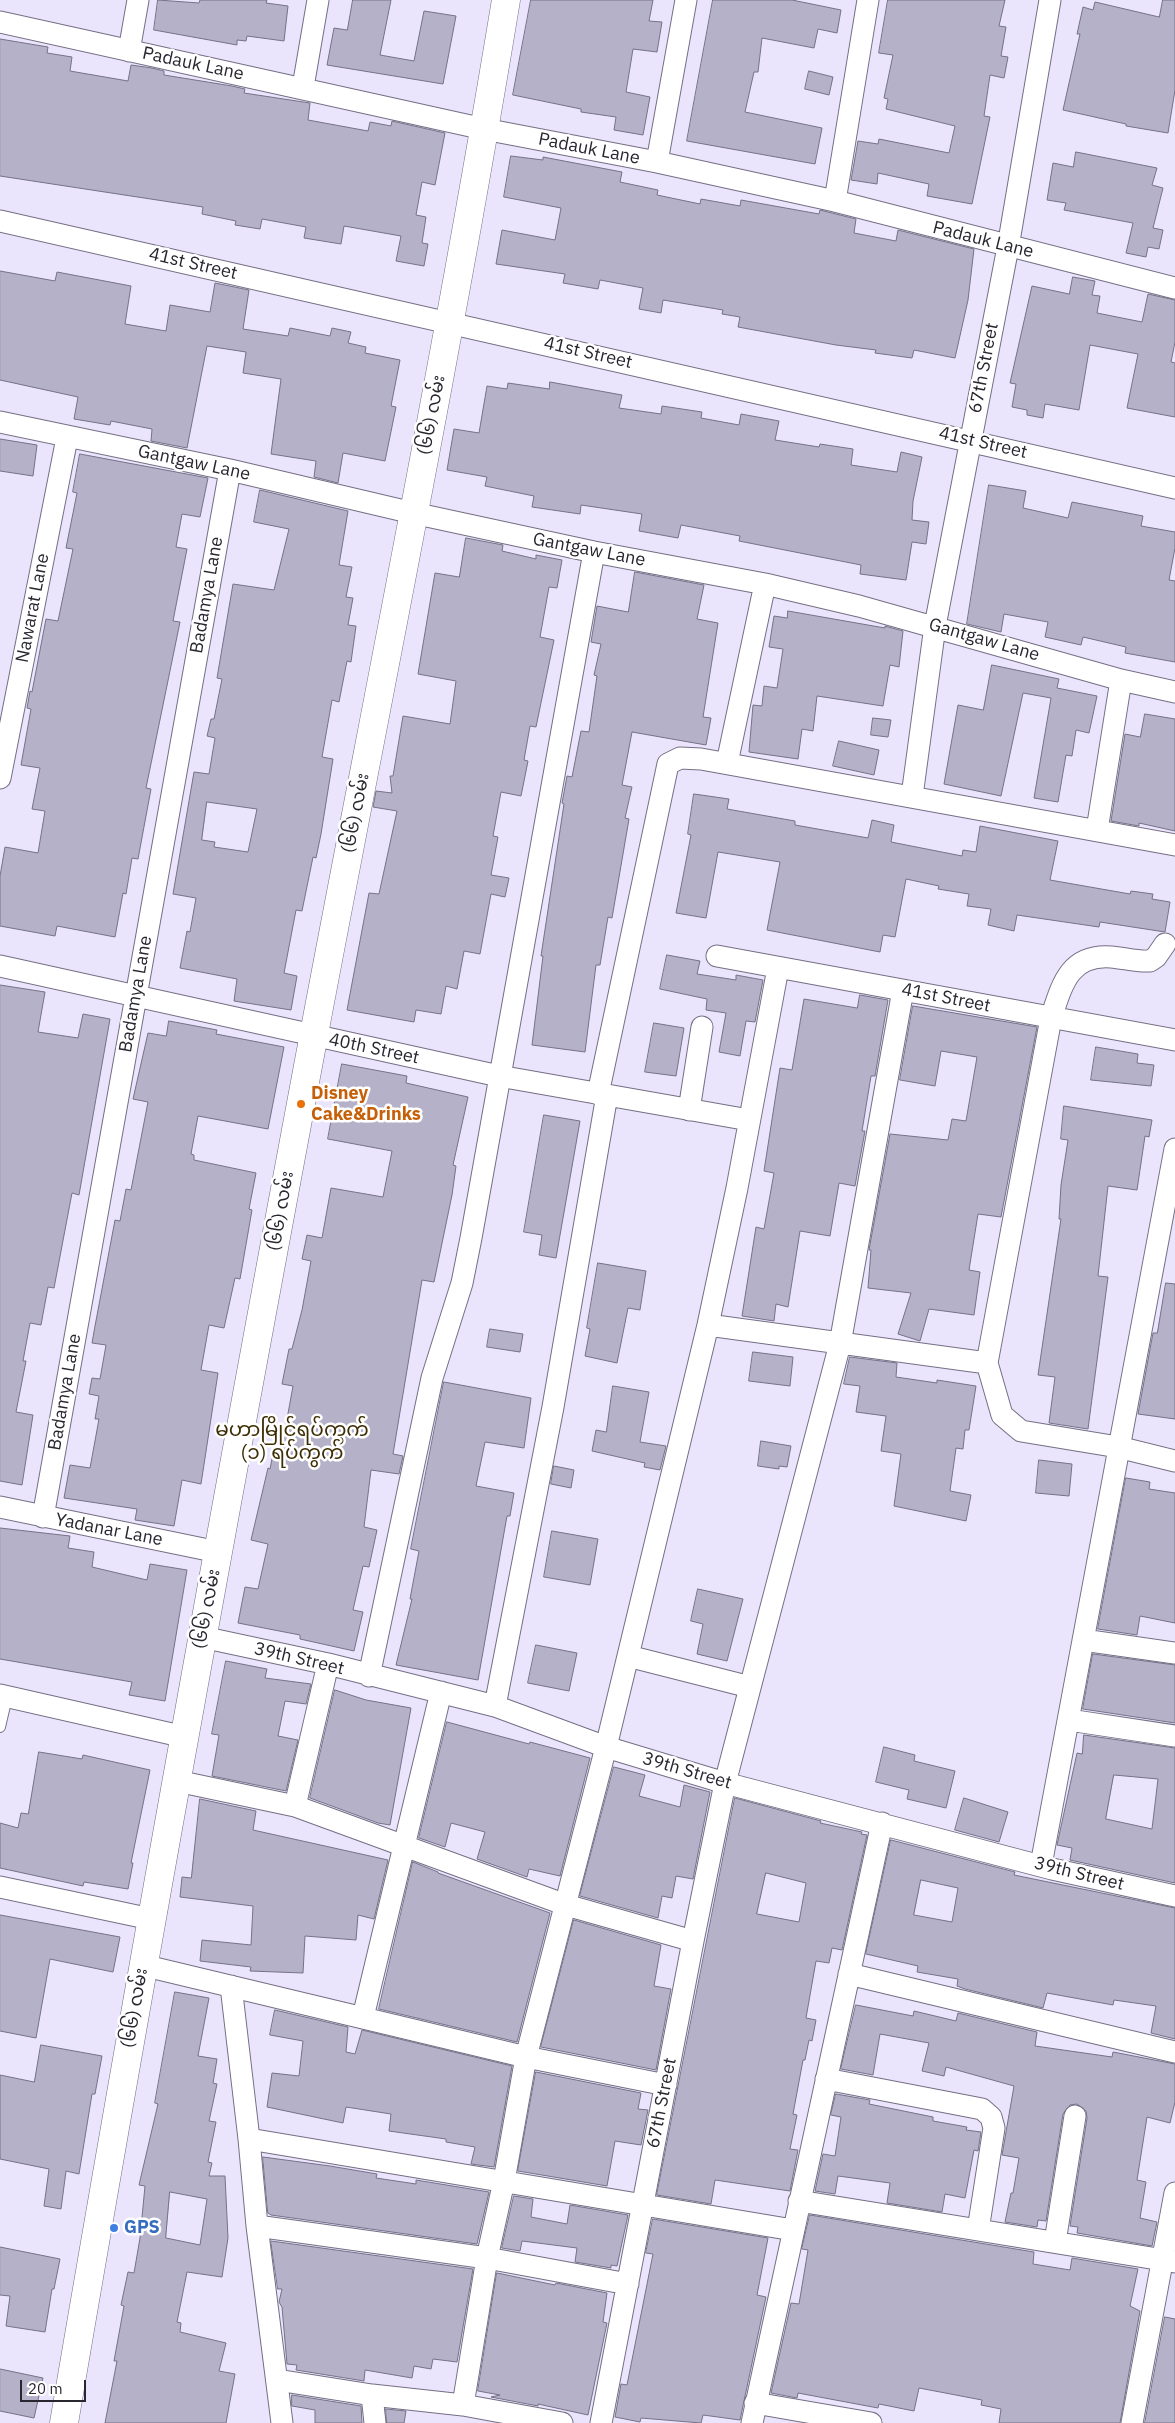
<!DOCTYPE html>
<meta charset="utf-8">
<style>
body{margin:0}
#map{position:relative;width:1175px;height:2423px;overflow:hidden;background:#ebe4fd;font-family:"IBM Plex Sans",sans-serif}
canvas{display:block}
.scale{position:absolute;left:20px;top:2380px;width:66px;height:22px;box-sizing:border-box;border:2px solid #29262f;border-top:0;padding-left:6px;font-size:15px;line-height:18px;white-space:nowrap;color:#29262f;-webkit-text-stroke:4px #fff;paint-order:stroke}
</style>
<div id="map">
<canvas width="1175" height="2423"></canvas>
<div class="scale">20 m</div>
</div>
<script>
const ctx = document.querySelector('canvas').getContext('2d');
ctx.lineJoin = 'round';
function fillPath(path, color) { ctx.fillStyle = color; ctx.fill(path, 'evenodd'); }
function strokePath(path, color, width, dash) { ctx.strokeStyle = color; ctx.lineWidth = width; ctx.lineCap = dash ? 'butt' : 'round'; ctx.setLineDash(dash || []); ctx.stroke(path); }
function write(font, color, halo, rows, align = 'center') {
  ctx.font = font + ' "IBM Plex Sans","Noto Sans Myanmar",sans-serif'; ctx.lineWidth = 5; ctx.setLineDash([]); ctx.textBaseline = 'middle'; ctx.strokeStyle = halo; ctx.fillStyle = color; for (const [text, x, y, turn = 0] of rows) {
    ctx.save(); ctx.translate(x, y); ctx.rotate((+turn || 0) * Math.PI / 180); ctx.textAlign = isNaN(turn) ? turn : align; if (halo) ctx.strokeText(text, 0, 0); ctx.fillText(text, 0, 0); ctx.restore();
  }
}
const building = new Path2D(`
 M158 0 199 3 200 0H267L266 3 288 6 284 41 247 36 246 41 237 40V45L154 30Z
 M353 0H391L380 55 414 61 424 11 456 16 443 84 327 65 334 28 347 30Z
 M531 0H653L649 21 662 22 657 52 633 49 626 92 650 97 643 135 614 130 616 117 581 112V109L513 95Z
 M713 0H792L841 10 837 33 818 29 814 48 762 38 758 72H754L745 112 822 128 815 164 687 141Z
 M888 0H1005L999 26 1006 27 1001 56 1008 57 1004 78 990 75 984 116 990 117 972 204 927 196 929 184 878 173 877 184 851 180 858 141 878 144 879 139 949 153 955 126 886 109 888 99 884 98 893 55 879 53Z
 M1163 0H1175V90L1168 133 1126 126V124L1063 110 1080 34H1077L1083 7 1093 10 1095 2 1159 17Z
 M0 39 48 47 47 53 72 57 70 71 128 81 131 65 152 68 164 71V75L232 86 245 89 244 93 310 103 308 120 368 131 370 122 391 126 392 121 445 133 435 185 422 182 416 215 426 217 422 243 428 244 424 266 396 261 401 236 344 226 341 244 304 238 306 227 262 219 260 229 235 225 236 221 202 214 203 207 0 176Z
 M809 71 833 77 829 95 805 89Z
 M1076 152 1157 168 1152 185 1163 188 1153 228 1163 230 1159 249 1148 247 1146 257 1126 253 1133 223 1064 210 1066 203 1047 200 1053 163 1073 167Z
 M511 156 543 160V157L622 172 620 182 658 190 657 195 700 204 701 199 740 206 741 200 819 214 820 210 856 219 854 233 896 241 898 230 974 249 968 300 955 358 914 350 912 358 875 353 876 350 836 345 738 327 740 317 722 314 723 310 663 300 661 313 639 309 643 288 600 280 598 289 563 283 565 274 496 264 502 230 555 240 561 208 504 197Z
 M0 271 55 281 57 272 131 286 125 324 166 331 170 305 210 312 215 283 249 290 243 329 288 336 290 328 330 336 332 328 351 332 348 343 366 347 365 353 400 360 391 406 396 407 385 461 343 453 338 483 314 477 316 461 271 454 281 379 243 373 246 352 207 346 187 448 151 441 152 429 111 421 110 425 74 419 78 397 0 380Z
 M1073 277 1095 281 1092 295 1100 296 1097 313 1142 322 1148 294 1175 300V342L1171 362 1175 363V417L1127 408 1138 354 1090 345 1079 410 1045 404 1043 418 1027 415V410L1012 407 1016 384 1010 383 1032 286 1069 294Z
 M550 382 622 395 619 408 661 414 662 406 702 412 701 418 739 425 741 414 779 421 775 440 819 447 820 444 853 449 851 465 897 472 901 452 922 457 913 501 912 520 929 522 926 544 912 542 906 580 860 574 861 565 739 541 740 536 681 525 678 538 639 531 642 514 581 505 580 514 532 507 534 496 485 486 487 477 447 470 454 429 479 433 487 386 507 389 508 383 549 389Z
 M0 439 37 445 33 476 0 471Z
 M80 454 208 478 200 517 182 514 176 547 187 549 173 621 180 622 146 788 151 789 138 859 132 858 126 894 123 893 115 937 57 926 55 936 0 926V876L5 847 38 853 45 811 32 809 40 768 21 765 31 709 27 708 30 691 32 692 46 619 58 621 73 549 66 548 77 493 73 492Z
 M989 485 1026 491 1023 508 1068 518 1072 502 1143 516 1141 526 1175 532V548L1169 580 1175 581V662L1125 653 1126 647 1083 637 1081 645 1045 637 1048 622 1004 614 1001 632 967 624Z
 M260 490 348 511 339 565 352 567 346 597 353 598 348 625 356 626 351 662 347 661 339 702 332 700 322 757 333 759 321 834 316 858 313 857 302 911 296 910 284 973 297 976 291 1010 234 1001 237 979 180 968 187 931 190 932 196 898 173 894 194 772 209 774 215 738 207 736 211 719H214L222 679 217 678 233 584 274 590 289 529 254 522ZM207 802 257 809 248 852 214 847 215 842 202 840Z
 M466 538 503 545 502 551 536 559V555L562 560 557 588 549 587 540 637 554 640 536 727 530 726 524 760 528 761 521 796 501 792 493 836 498 837 491 875 509 878 505 897 491 894 480 954 464 951 457 989 446 986 441 1014 416 1010 414 1022 347 1010 369 893 379 894 397 811 373 807 376 791 392 793 390 776H393L403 716 450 724 456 681 418 674 435 573 459 577Z
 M635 572 704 585 697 619 718 623 703 717 711 718 706 745 632 732 622 785 632 787 625 818 629 819 612 918 608 917 600 965H596L585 1052 532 1045 543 956H541L564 804 562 803 567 776 572 777 581 731 589 732 597 676 594 675 601 644 591 642 597 606 628 612Z
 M788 611 885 628V626L903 631 899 667 890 665 883 706 817 696 813 731 802 729 798 759 749 752 753 705 762 706 764 686 777 688 783 649 769 647 774 616 787 618Z
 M992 665 1059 679 1057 688 1097 696 1089 733 1076 730 1072 756 1066 755 1058 802 1034 798 1051 698 1023 693 1001 796 944 784 958 705 983 710Z
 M1145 714 1175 719V831L1139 823V826L1111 821 1125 734 1140 737Z
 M873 718 891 720 888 737 871 735Z
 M839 741 879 750 874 775 833 766Z
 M694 794 729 799 727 809 795 821V825L868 838 872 820 894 825 891 842 962 856 963 850 976 852 980 826 1058 841 1050 880 1130 894 1131 891 1153 894 1152 899 1170 902 1165 932 1100 922 1099 927 1017 915 1014 931 988 925 991 909 967 906 969 894 938 889 939 886 906 879 895 937 883 935 880 952 767 930 780 862 718 852 706 918 676 913 691 835 688 834Z
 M667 955 700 961 697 974 736 980V975L763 980 755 1022 746 1021 740 1056 719 1052 726 1013 706 1010 707 999 660 989Z
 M0 985 45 992 38 1032 78 1038 83 1014 110 1019 79 1195 72 1193 54 1288 48 1287 41 1325 30 1323 23 1361H26L16 1412 33 1415 22 1485 0 1481Z
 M860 995 888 1000 875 1076H871L862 1131H865L855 1186 839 1183 830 1236 800 1231 788 1307 776 1304 774 1321 742 1316 756 1227 764 1229 774 1173 764 1171 780 1068 792 1070 804 999 857 1008Z
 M913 1006 1037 1027 1001 1217 978 1214 969 1270 980 1272 974 1315 929 1309 920 1341 898 1334 911 1293 868 1288 871 1250H869L890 1134 948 1140 952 1119 966 1121 977 1057 941 1051 935 1086 900 1080Z
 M169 1021 217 1030 216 1034 284 1047 268 1129 198 1116 191 1154 194 1155V1160L256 1173 249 1209 252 1210 240 1279 235 1278 224 1328 209 1325 201 1370 218 1373 201 1484 182 1480 174 1526 135 1520 137 1509 64 1498 70 1465 90 1468 99 1419H95L99 1396 89 1394 92 1378 100 1379 106 1345 92 1343 95 1326 115 1220 120 1221 126 1189 131 1190 148 1102 133 1099 148 1033 166 1036Z
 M654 1023 684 1028 676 1076 645 1072Z
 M1096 1047 1138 1054 1137 1063 1154 1065 1151 1086 1091 1080Z
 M342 1064 407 1076 406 1083 468 1097 453 1165 456 1166 452 1195 434 1282 422 1280 393 1454 403 1456 399 1474 371 1470 364 1527 377 1530 369 1567 363 1566 353 1610 363 1612 354 1651 300 1639V1635L238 1623 245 1587 258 1589 268 1544 251 1540 268 1468 270 1469 278 1428 285 1430 293 1386 282 1384 289 1349H292L302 1310 311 1261 302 1259 307 1235 322 1238 331 1188 383 1197 392 1151 328 1139Z
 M1064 1106 1152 1120 1149 1137 1145 1136 1137 1190 1108 1186 1098 1276 1108 1277 1088 1429 1049 1423 1055 1377 1038 1375 1061 1219H1059L1061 1185 1068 1140 1061 1139Z
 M544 1115 580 1121 556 1258 539 1255 542 1235 524 1232Z
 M598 1263 646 1271 640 1310 628 1308 617 1363 585 1356 590 1329 587 1328Z
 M1166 1283 1175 1284V1419L1138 1414 1153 1333H1157Z
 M490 1329 523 1334 520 1352 487 1347Z
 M753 1352 793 1357 790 1386 749 1381Z
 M850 1357 897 1363 896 1377 937 1383V1380L976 1386 969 1430H965L963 1449 956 1448 950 1491 971 1495 966 1521 894 1506 901 1454 881 1451 886 1416 856 1412 860 1386 844 1384Z
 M444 1382 531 1398 524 1448 485 1442 476 1486 514 1493 510 1516H507L478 1680 396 1665 412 1599H410L419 1551 411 1549Z
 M613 1386 649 1392 640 1442 666 1446 660 1470 644 1467 645 1463 592 1451 596 1430 606 1432Z
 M761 1441 791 1446 787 1467 779 1466V1469L758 1466Z
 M1039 1460 1072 1464 1069 1496 1036 1493Z
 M554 1466 574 1470 571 1488 551 1484Z
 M1126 1478 1150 1482 1149 1489 1175 1493V1623L1140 1616 1137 1635 1098 1629Z
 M0 1528 70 1536 68 1548 94 1552 92 1567 147 1580 150 1564 187 1570 165 1701 129 1695 132 1682 0 1659Z
 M552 1531 598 1539 590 1585 544 1577Z
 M698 1589 743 1599 727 1661 697 1654 703 1624 691 1621Z
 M536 1645 577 1653 569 1691 528 1683Z
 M1093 1654 1175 1665V1723L1083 1709Z
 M226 1661 267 1669 265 1678 311 1684 306 1704 285 1701 278 1736 298 1740 286 1791 212 1776 219 1735 212 1734Z
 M335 1690 366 1700 411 1708 390 1825 378 1823 310 1798Z
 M447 1722 529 1744 530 1742 590 1758 560 1876 529 1869 527 1877 477 1859 485 1832 451 1823 445 1847 419 1838Z
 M1084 1735 1175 1748V1883L1070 1860 1072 1848 1057 1845 1077 1753 1082 1754ZM1114 1775 1158 1779 1152 1829 1106 1819Z
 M884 1747 915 1755 914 1761 955 1771 946 1808 907 1799 909 1790 876 1782Z
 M39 1752 82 1759 83 1755 150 1770 131 1863H133L128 1889 84 1882 83 1886 0 1868V1823L18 1828 21 1813 28 1814Z
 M614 1767 645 1775 639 1796 680 1807 684 1785 710 1792 693 1879 676 1876 672 1898 662 1896 658 1918 580 1896Z
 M735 1798 821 1821 820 1823 862 1832 861 1834 867 1835 842 1950 832 1948 829 1963 816 1961 806 2018 816 2020 812 2041 809 2040 805 2060H803L793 2114 797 2115 790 2149 798 2150 790 2191 715 2180 711 2204 657 2195ZM766 1873 806 1883 799 1922 757 1914Z
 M964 1798 1008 1812 999 1842 955 1830Z
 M200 1799 256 1811 253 1830 388 1860 374 1919 358 1915 356 1940 305 1936 303 1973 250 1971 251 1967 200 1961 202 1940 251 1945 253 1906 180 1897 182 1877 191 1878Z
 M891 1840 1015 1872 1014 1875 1175 1908V2039L1151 2033 1156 2006 1114 2000 1113 2005 1047 1993 1043 2008 965 1989 957 1986 958 1979 917 1972 918 1966 866 1954ZM921 1880 958 1888 952 1922 914 1915Z
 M413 1862 438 1872V1873L550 1913 517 2042 379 2009Z
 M0 1915 120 1937 113 1972 50 1959 36 2038 0 2031Z
 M574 1920 661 1945 654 1986 671 1989 656 2070 541 2047Z
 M175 1992 209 1998 198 2056 217 2059 213 2083 217 2084 209 2121 216 2122 208 2162 212 2163 209 2176H225L228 2238 222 2277 187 2272 177 2322 181 2323 180 2332 226 2343 219 2371 235 2374 226 2423H105L117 2361H114L124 2306 121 2305 128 2272 134 2273 140 2238 145 2186 139 2185 158 2104 155 2103ZM170 2192 207 2199 200 2245 166 2238Z
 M856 2005 913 2016 914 2011 956 2021 958 2013 1037 2032 1035 2046 1112 2057 1113 2052 1175 2064V2102L1170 2123 1147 2117 1137 2180 1146 2182 1140 2218 1157 2222 1152 2246 1077 2233 1078 2227 1070 2226 1087 2118 1086 2111 1077 2104 1070 2105 1063 2114 1046 2221 1038 2220 1037 2227 1005 2222 1011 2193H1013L1019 2158 1002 2155 1014 2086 946 2067 944 2076 922 2071 929 2043 880 2034 873 2075 841 2069Z
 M275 2010 348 2027 346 2052 355 2054 362 2030 512 2066 494 2167 471 2164 475 2147 446 2142V2139L389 2131 391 2114 346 2107 343 2123 267 2107 272 2073 299 2076 303 2041 270 2035Z
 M41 2045 102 2056 95 2094H92L79 2174 66 2171 61 2209 44 2206 49 2169 0 2159V2075L34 2082Z
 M536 2072 641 2093 638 2109 648 2110 641 2145 615 2141 607 2186 518 2171Z
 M836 2094 870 2100 869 2104 933 2117V2121L967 2127 966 2130 981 2132 978 2151 974 2150 965 2198 945 2194 942 2212 887 2203 890 2183 838 2176 835 2194 815 2191 823 2154 835 2156 841 2117 831 2115Z
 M263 2157 330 2166 377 2174 376 2178 416 2184V2180L489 2192 477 2244 271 2215 268 2213Z
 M514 2196 533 2199 531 2217 567 2224 570 2205 628 2215 617 2266 611 2265V2268L575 2262 577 2248 522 2241 520 2251 502 2248Z
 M810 2215 1034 2252 1033 2264 1070 2270 1072 2258 1138 2269 1130 2306 1140 2311 1120 2423H999L1001 2409 981 2405 982 2400 919 2388 914 2411 879 2404 878 2408 798 2393 797 2398 771 2393 791 2303 799 2304 808 2250 802 2249Z
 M653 2219 768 2238 757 2295 766 2297 740 2420 703 2415 701 2423 641 2418 640 2422 615 2417 621 2384 627 2385 653 2254 646 2253Z
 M271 2241 473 2269 457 2362 433 2359 431 2369 414 2366 412 2378 365 2370 364 2381 296 2370 297 2365 287 2364 282 2307 279 2302 282 2289H278Z
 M0 2247 60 2259 54 2289H52L45 2332 6 2326 10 2296 0 2295Z
 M497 2273 555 2285 556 2283 607 2293 603 2322 607 2323 588 2415 538 2404V2406L491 2397 500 2395 478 2391Z
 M1165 2317 1175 2319V2423H1145Z
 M0 2369 43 2378 34 2418 0 2411Z
 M292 2395 361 2406 362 2423H315V2410L292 2406Z
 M386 2409 406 2411 404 2423H387Z`);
const lane = new Path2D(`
 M0 1727 7 1697`);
const street = new Path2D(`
 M0 22 484 129 657 162 835 201 1175 288
 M129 51 138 0
 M303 87 318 0
 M657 162 686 0
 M835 201 868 0
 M0 221 1175 488
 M0 422 230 470 413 513 594 552 765 584 859 606 1121 680 1175 692
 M727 763 765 584
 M0 778 67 438
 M912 796 935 626 1008 247 1050 0
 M1097 830 1121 680
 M717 956 1175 1040
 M0 966 499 1076 749 1120
 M598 1094 668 764 680 758 701 759 1175 845
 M689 1110 702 1027
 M708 1325 987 1363 1051 1018C1062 985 1069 954 1111 957 1124 958 1137 962 1150 961L1156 957 1165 944
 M987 1363 1002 1415 1021 1431 1118 1447 1175 1461
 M0 1507 218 1552
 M43 1517 230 470
 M202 1637 328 1664 495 1706 606 1747 725 1783 1052 1869 1175 1896
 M1083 1640 1175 1653
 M628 1656 750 1687
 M369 1676 432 1378 462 1283 471 1238 594 552
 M0 1695 185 1737
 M495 1706 553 1407 607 1095
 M1069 1720 1175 1736
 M177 1781 295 1806 566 1905 693 1941
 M295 1806 328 1664
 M1041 1865 1175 1149
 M0 1887 151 1919
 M142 1965 526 2057 666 2085
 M849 1974 1175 2052
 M231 1986 249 2139 257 2226 282 2423
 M363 2017 441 1692
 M826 2079 982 2109 991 2117 994 2128 978 2230
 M249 2139 793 2230
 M799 2201 1175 2262
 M257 2226 487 2258 628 2284
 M1055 2242 1075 2116
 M277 2380 372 2395 463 2405 562 2423
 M372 2395 375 2423
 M755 2403 871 2423
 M463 2405 487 2258 504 2181 526 2057 606 1747 708 1325 737 1188 778 968
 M601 2423 693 1941 725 1783 840 1344 903 990
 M752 2423 882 1823
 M1132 2423 1175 2193`);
const secondary = new Path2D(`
 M64 2423C143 1959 227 1497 314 1034 379 690 449 346 506 0`);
const markers = [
 [301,1104,5,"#e8710a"],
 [114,2228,5,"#3f7fe0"]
];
const streetNames = [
 ["Padauk Lane",193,64,12],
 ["Padauk Lane",589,149,11],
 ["Padauk Lane",983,240,14],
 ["41st Street",193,264,13],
 ["41st Street",588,353,13],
 ["67th Street",984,368,-79],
 ["(၆၆) လမ်း",432,415,-79],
 ["41st Street",983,443,13],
 ["Gantgaw Lane",194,463,12],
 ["Gantgaw Lane",589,550,11],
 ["Badamya Lane",207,595,-80],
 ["Nawarat Lane",33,608,-79],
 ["Gantgaw Lane",984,640,16],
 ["(၆၆) လမ်း",356,813,-79],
 ["Badamya Lane",136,994,-80],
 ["41st Street",946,998,11],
 ["40th Street",374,1049,12],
 ["(၆၆) လမ်း",281,1211,-80],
 ["Badamya Lane",65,1392,-80],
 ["Yadanar Lane",109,1530,11],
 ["(၆၆) လမ်း",207,1609,-79],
 ["39th Street",299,1659,13],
 ["39th Street",687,1771,16],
 ["39th Street",1079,1874,14],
 ["(၆၆) လမ်း",135,2008,-80],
 ["67th Street",662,2103,-79]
];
const foodNames = [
 ["Disney",311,1094],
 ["Cake&Drinks",311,1115]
];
const shopNames = [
 ["GPS",124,2228]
];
const quarterNames = [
 ["မဟာမြိုင်ရပ်ကွက်",292,1430],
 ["(၁) ရပ်ကွက်",292,1453]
];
fillPath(building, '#b4b1c8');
strokePath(building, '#757287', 1);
strokePath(lane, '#756f84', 12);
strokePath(street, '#756f84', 23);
strokePath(secondary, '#756f84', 29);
strokePath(lane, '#fff', 10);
strokePath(street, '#fff', 21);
strokePath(secondary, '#fff', 28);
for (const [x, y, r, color] of markers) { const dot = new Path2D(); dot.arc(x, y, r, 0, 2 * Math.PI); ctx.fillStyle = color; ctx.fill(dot); strokePath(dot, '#fff', 2); }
write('18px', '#29262f', '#fff', streetNames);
write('bold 18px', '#c56008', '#fff', foodNames, 'left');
write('bold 18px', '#366cbe', '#fff', shopNames, 'left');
write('20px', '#3d2d03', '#fff', quarterNames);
</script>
